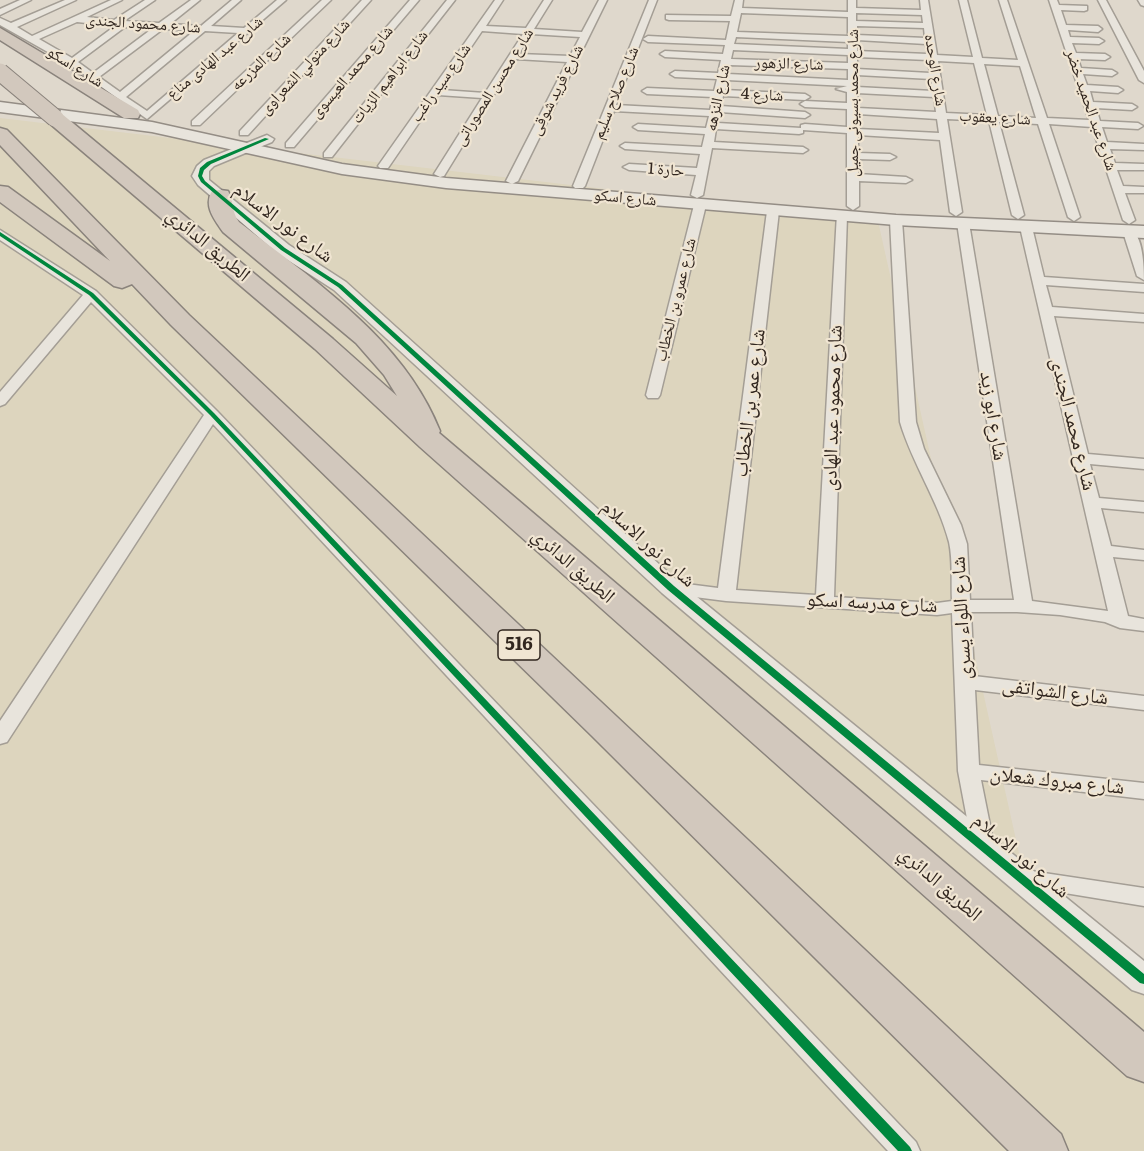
<!DOCTYPE html>
<meta charset="utf-8">
<style>
body{margin:0}
canvas{display:block;background:#dfd8cc}
</style>
<canvas width="1144" height="1151"></canvas>
<script>
const ctx = document.querySelector('canvas').getContext('2d');
ctx.lineJoin = 'round';
function fillPath(path, color) { ctx.fillStyle = color; ctx.fill(path, 'evenodd'); }
function strokePath(path, color, width, dash) { ctx.strokeStyle = color; ctx.lineWidth = width; ctx.lineCap = dash ? 'butt' : 'round'; ctx.setLineDash(dash || []); ctx.stroke(path); }
function write(font, color, halo, rows, align = 'center') {
  ctx.font = font + ' Literata,"Noto Naskh Arabic",serif'; ctx.lineWidth = 4.5; ctx.setLineDash([]); ctx.textBaseline = 'middle'; ctx.strokeStyle = halo; ctx.fillStyle = color; for (const [text, x, y, turn = 0] of rows) {
    ctx.save(); ctx.translate(x, y); ctx.rotate((+turn || 0) * Math.PI / 180); ctx.textAlign = isNaN(turn) ? turn : align; if (halo) ctx.strokeText(text, 0, 0); ctx.fillText(text, 0, 0); ctx.restore();
  }
}
const farmland = new Path2D(`
 M0 118 878 221 1023 871 1144 971V1151H0Z`);
const minor = new Path2D(`
 M20 0H31L0 15V9Z
 M65 0H76L17 27 32 36 111 0H122L87 17 114 20 145 0H155L124 21 159 23 191 0H200L170 24 201 26 232 0H241L211 26 244 28 277 0H286L147 119 69 64 0 25V18L11 23ZM77 22 115 26 72 58 39 39ZM125 27 153 28 93 73 78 62ZM163 29 194 31 120 92 99 77ZM205 31 238 33 147 111 126 97Z
 M322 0H331L200 125H192V121Z
 M362 0H371L248 135H240V131Z
 M410 0H419L294 147H286V143Z
 M447 0H455L332 157H324V153Z
 M495 0H503L486 26 526 28 544 0H552L534 29 582 32 599 0H607L518 181 512 184 506 181 567 62 516 59 444 176 440 177 434 174 482 98 438 95 388 168H380L378 166ZM482 31 523 34 485 93 442 90ZM531 34 580 37 570 56 519 54Z
 M649 0H657L616 105 710 110 713 97 647 94 642 91 647 88 714 91 717 79 675 77 670 74 675 71 718 73 721 60 665 57 660 54 665 51 723 54 725 45 648 42 643 39 648 36 726 40 730 21 669 20 666 19V15L731 16 735 0H743L742 8 848 12V0H856V8L921 10 920 0H928L937 55 973 57 959 0H967L982 58 1018 60 999 0H1007L1047 118 1089 120 1049 0H1057L1059 5 1087 6V10L1084 11 1061 10 1066 25 1098 26 1102 29 1098 32 1068 30 1070 37 1099 38 1104 41 1099 44 1072 43 1076 53 1105 54 1110 57 1105 60 1078 59 1081 68 1112 70 1117 73 1112 76 1083 74 1087 85 1118 87 1123 90 1118 93 1090 91 1093 102 1132 104 1137 107 1132 110 1096 108 1100 121 1138 123 1143 126 1138 129 1102 127 1107 142 1144 144V150L1110 149 1115 163 1144 164V170H1117L1123 186 1144 187V193H1125L1135 220 1129 224 1123 220 1092 127 1049 124 1080 217 1074 221 1068 217 1038 124 999 122 1024 215 1018 219 1012 215 989 121 947 119 962 212 956 216 950 212 940 140 858 135V153L890 154 896 157 890 160 858 159V174L906 177 912 180 906 183 859 181V206L853 210 847 206V133L803 130V133L799 134 716 129 714 142 803 147 808 150 803 153 712 148 703 195 697 198 691 195 696 175 629 170 623 167 629 164 697 168 700 154 625 149 620 146 625 143 702 147 705 134 638 130 633 127 638 124 706 128 709 116 614 111 585 186 583 188H575L573 186ZM741 13 848 17V36L737 32ZM856 13 922 15 923 23 856 21ZM857 26 924 28 925 38 857 35ZM736 37 848 42V49L734 44ZM857 40 926 44 927 54 857 51ZM733 50 848 55V63L731 59ZM857 57 928 60 930 73 857 69ZM938 61 974 63 987 115 946 113ZM984 64 1020 66 1036 118 998 116ZM730 65 848 69V80L728 74ZM857 75 931 79 933 91 857 87ZM727 80 847 86 836 89 847 92V103L805 101 800 104 805 107 847 109V127L805 124 801 125V128L718 123 720 112 805 118 810 115 805 112 721 106 723 96 805 100 810 97 805 94 725 90ZM857 93 934 97 936 112 858 108ZM858 114 937 119 939 133 858 129Z
 M1098 0H1106L1144 71V83L1139 80Z
 M1138 0H1144V6L1141 5Z
 M700 201 706 205 660 395 658 398H648L646 395 694 205Z
 M773 207 779 211 736 590 816 595 837 213 841 212 847 216 834 597 937 603 952 601C951 582 953 560 949 542 938 500 912 463 900 422L890 220 892 217H900L902 220 916 422 924 449 961 525 967 544 970 600H1014L957 223 963 219 969 223 1032 601 1108 611 1020 227 1026 223 1032 227 1044 277 1144 284V292L1046 285 1052 307 1144 314V322L1054 316 1088 454 1144 459V469L1090 464 1099 498 1144 502V512L1101 508 1111 546 1144 550V560L1113 557 1128 616 1144 619V631L1120 628 1105 622 1060 615 1017 612H971L974 676 1144 696V710L975 690 979 765 1144 783V799L981 780 994 845 991 851 983 853 975 851 972 845 958 771 952 613 937 615 726 601 671 594 665 592 662 588 665 584 671 582 718 588 767 211Z
 M1129 228C1143 233 1144 267 1144 280L1137 276 1123 232Z
 M0 230 96 291 217 411 916 1142 920 1151H888L213 424 7 742 0 744V721L204 415 91 302 5 404 0 406V392L83 295 0 240Z
 M1024 870 1144 888V906L1016 885 1012 879 1016 873Z`);
const tertiary = new Path2D(`
 M267 135 274 139 272 142 214 166 209 171V180L289 245 346 282 680 583 1144 961V994L1132 990 662 593 334 290 277 253 198 185 192 176 197 166 204 160Z`);
const secondary = new Path2D(`
 M0 102 152 122 342 164 446 178 896 215 1144 226V238L896 225 446 188 342 174 152 132 0 112Z`);
const motorway = new Path2D(`
 M0 28 138 110 140 114 138 118H124L0 40Z
 M55 112 62 114 333 339 397 396 384 375 356 343 223 232C215 220 203 206 212 191L220 190 228 191C234 201 231 211 239 222 315 282 403 338 440 431L439 433 1144 1032V1082L1127 1076 420 447 315 349 48 122 45 118 48 114Z
 M0 128 7 130 189 315 1061 1134 1068 1151H1009L591 735 171 325 132 284 122 288 114 286 0 202V186L8 187 110 261 0 145Z`);
const motorwayBridge = new Path2D(`
 M0 72 55 118`);
const cycleway = new Path2D(`
 M265 138 269 139 211 164 204 170 202 176 205 181 285 248 342 285 674 586 1144 974V984L1140 983 668 590 338 287 281 250 201 182 198 176 200 168 207 162Z
 M0 232 93 293 214 413 910 1147 912 1151H898L210 415 89 295 0 236Z`);
const farStreetnames = [
 ["شارع محمود الجندى",143,24,4],
 ["شارع عبد الهادى مناع",215,58,-40],
 ["شارع المزرعه",261,62,-43],
 ["شارع الزهور",789,64,2],
 ["شارع اسكو",75,67,32],
 ["شارع متولي الشعراوى",305,67,-47],
 ["شارع الوحده",935,70,81],
 ["شارع محمد العيسوى",352,72,-49],
 ["شارع ابراهيم الزيات",390,77,-52],
 ["شارع سيد راغب",441,83,-55],
 ["شارع محسن المصوراتى",494,87,-58],
 ["شارع فريد شوقى",557,90,-63],
 ["شارع صلاح سليم",616,93,-68],
 ["شارع 4",762,95,3],
 ["شارع النزهه",718,98,-78],
 ["شارع محمد بسيونى جميل",853,103,-90],
 ["شارع عبد الحميد خضر",1091,110,71],
 ["شارع يعقوب",995,118,3],
 ["حارة 1",666,170,4],
 ["شارع اسكو",625,198,5],
 ["شارع عمرو بن الخطاب",676,300,-76]
];
const shields = [
 [519,645,42]
];
const shieldNames = [
 ["516",519,645]
];
const streetNames = [
 ["شارع نور الاسلام",283,223,37],
 ["الطريق الدائري",208,245,40],
 ["شارع عمر بن الخطاب",750,403,-83],
 ["شارع محمود عبد الهادى",833,408,-88],
 ["شارع ابو زيد",993,416,81],
 ["شارع محمد الجندى",1073,424,76],
 ["شارع نور الاسلام",648,544,42],
 ["الطريق الدائري",573,566,41],
 ["شارع مدرسه اسكو",872,603,3],
 ["شارع اللواء يسرى",962,618,-93],
 ["شارع الشواتفى",1055,692,7],
 ["شارع مبروك شعلان",1057,781,6],
 ["شارع نور الاسلام",1021,856,40],
 ["الطريق الدائري",940,884,41]
];
fillPath(farmland, '#ddd5be');
strokePath(minor, '#a49e95', 3);
strokePath(tertiary, '#a49e95', 3);
strokePath(secondary, '#948d85', 3);
strokePath(motorway, '#8a837c', 3);
fillPath(minor, '#e8e4dc');
fillPath(tertiary, '#e8e4dc');
fillPath(secondary, '#e8e4dc');
fillPath(motorway, '#d2c8bd');
strokePath(motorwayBridge, '#8a837c', 19, []);
strokePath(motorwayBridge, '#d2c8bd', 17);
fillPath(cycleway, '#00873e');
write('16px', '#31261f', '#f0e5d2', farStreetnames);
for (const [x, y, w] of shields) { const box = new Path2D(); box.roundRect(x - w / 2, y - 15, w, 30, 4.5); ctx.fillStyle = '#f0e5d2'; ctx.fill(box); strokePath(box, '#31261f', 1.5); }
write('bold 18px', '#31261f', null, shieldNames);
write('20px', '#31261f', '#f0e5d2', streetNames);
</script>
